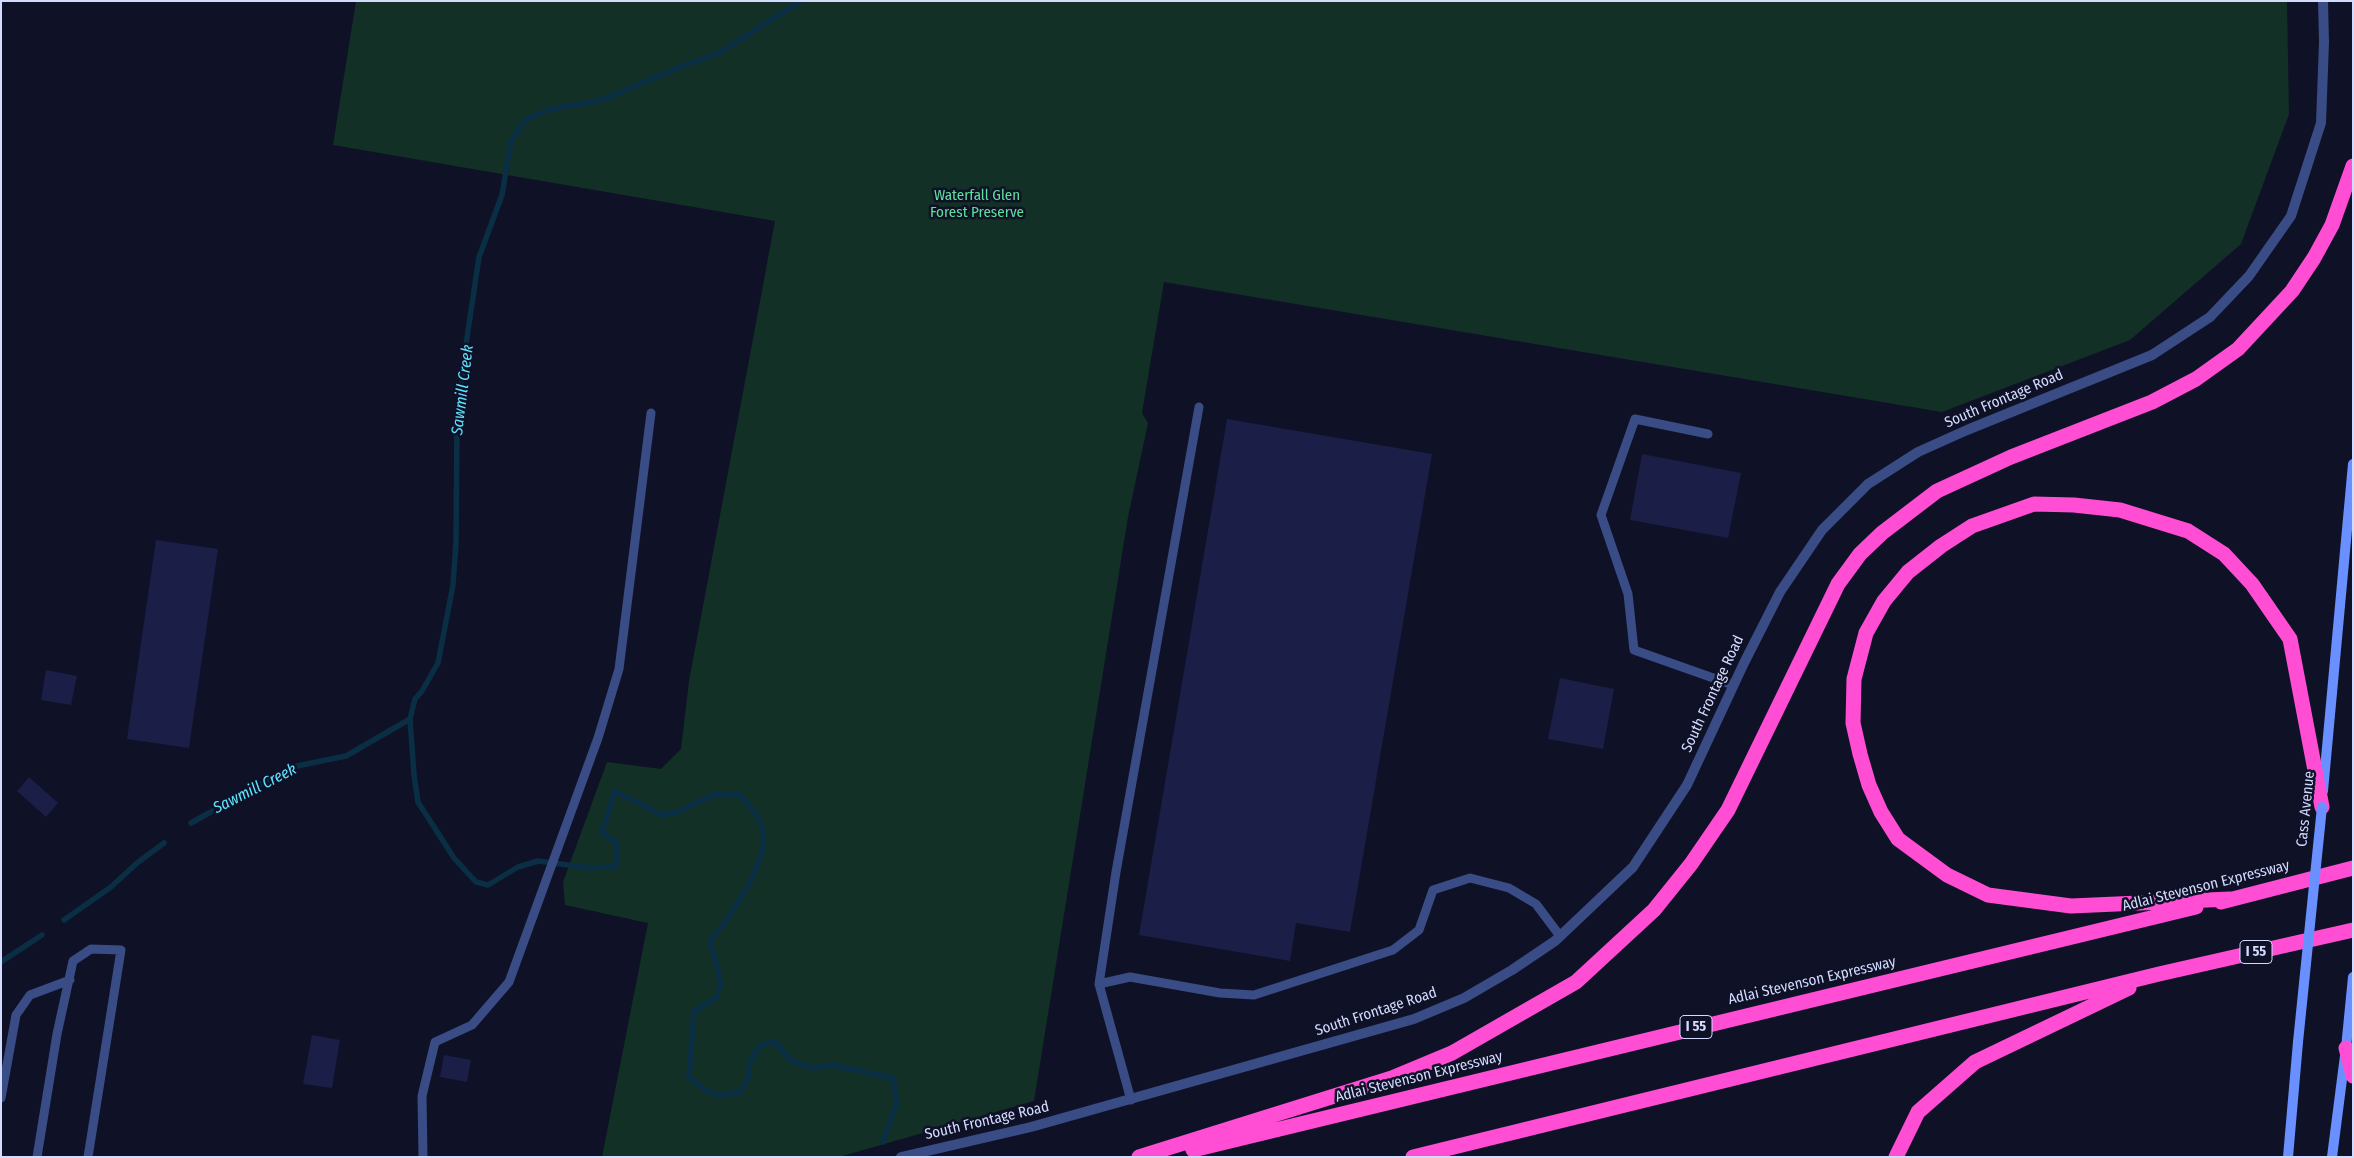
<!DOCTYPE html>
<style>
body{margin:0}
#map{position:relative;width:2354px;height:1158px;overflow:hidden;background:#0f1126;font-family:"Fira Sans Condensed",sans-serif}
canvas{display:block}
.frame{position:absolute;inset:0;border:2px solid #d3dbff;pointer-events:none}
</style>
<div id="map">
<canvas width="2354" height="1158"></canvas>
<div class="frame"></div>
</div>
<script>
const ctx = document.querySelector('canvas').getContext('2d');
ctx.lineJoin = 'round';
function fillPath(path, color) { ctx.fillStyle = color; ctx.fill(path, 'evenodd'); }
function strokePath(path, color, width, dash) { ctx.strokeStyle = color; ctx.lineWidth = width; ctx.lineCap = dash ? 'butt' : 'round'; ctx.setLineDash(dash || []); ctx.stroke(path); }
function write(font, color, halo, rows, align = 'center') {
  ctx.font = font + ' "Fira Sans Condensed",sans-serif'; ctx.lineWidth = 5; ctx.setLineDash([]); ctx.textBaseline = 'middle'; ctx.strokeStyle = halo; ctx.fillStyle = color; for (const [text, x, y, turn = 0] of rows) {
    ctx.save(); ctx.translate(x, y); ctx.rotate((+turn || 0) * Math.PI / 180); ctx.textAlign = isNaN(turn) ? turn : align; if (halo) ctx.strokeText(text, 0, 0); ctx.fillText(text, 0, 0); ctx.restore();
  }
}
const green = new Path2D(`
 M356 1H2287L2289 114 2241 244 2130 340 1942 412 1164 282 1142 413 1148 423 1128 517 1034 1101 839 1157H602L648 923 565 905 563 882 607 762 661 769 681 749 689 681 775 221 333 145Z`);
const stream = new Path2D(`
 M801 1 719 53 680 67 602 100 551 109 525 120 511 141 502 195 479 257 465 351 457 425 456 542 453 585 438 663 422 691 415 699 410 719 414 775 418 802 454 858 476 882 488 885 518 867 538 861 590 868 616 867 617 843 602 832 615 791 662 815 678 812 715 794 741 795C749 806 761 818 763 831 769 861 729 919 710 941L721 983 716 998 694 1011 689 1077C710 1094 713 1098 740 1092L748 1078 750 1061 761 1045 776 1042 791 1061 813 1068 832 1065 893 1078 897 1102 883 1142
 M191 823 292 767 346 756 410 719
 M64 920 111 887 137 863 164 843
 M1 962 42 935`);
const building = new Path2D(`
 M1227 419 1432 454 1350 932 1296 923 1290 961 1139 935Z
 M1642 454 1741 473 1728 538 1630 520Z
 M156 540 218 549 189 748 127 739Z
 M46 670 77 676 71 705 41 700Z
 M1560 678 1614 689 1603 749 1548 739Z
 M29 777 58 803 46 817 17 791Z
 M312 1035 340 1040 332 1088 303 1084Z
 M444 1055 471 1060 467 1082 440 1077Z`);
const service = new Path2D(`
 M1708 434 1635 419 1601 515 1628 594 1634 650 1733 685
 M1099 984 1116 872 1199 407
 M1 1098 16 1015 30 995 70 980
 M1131 1100 1099 984 1130 977 1220 993 1254 995 1393 950 1419 930 1433 890 1470 878 1509 888 1536 904 1560 936
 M37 1157 57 1034 73 961 91 949 121 950 88 1157
 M423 1157 422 1096 435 1042 472 1025 509 982 598 738 619 669 651 413`);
const minor = new Path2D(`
 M901 1157 1031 1127 1414 1019 1464 998 1512 970 1555 941 1633 867 1687 785 1744 663 1780 592 1822 530 1868 484 1918 452 1967 430 2152 355 2210 317 2249 276 2291 216 2321 123 2324 42 2323 1`);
const secondary = new Path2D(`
 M2323 791 2353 464
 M2288 1157 2298 1042
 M2332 1157 2346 1048 2353 977`);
const motorway = new Path2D(`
 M2230 899 2071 906 1988 895 1947 875 1898 839 1881 812 1869 785 1860 754 1853 723 1854 679 1866 633 1884 601 1908 572 1941 546 1972 526 2034 504 2074 505 2120 510 2188 531 2224 554 2252 584 2290 639 2322 807
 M2221 902 2353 868
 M2346 1048 2353 1076
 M1193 1150 2196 907
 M1139 1157 1392 1078 1452 1053 1576 982 1654 910 1691 864 1728 810 1838 584 1860 554 1882 533 1937 491 2011 457 2152 402 2196 379 2238 349 2292 291 2314 258 2332 225 2353 166
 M1413 1157 2159 974 2353 930
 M1896 1157 1918 1112 1975 1062 2129 988`);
const secondaryBridge = new Path2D(`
 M2298 1042 2322 807`);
const shields = [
 [2256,952,32],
 [1696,1027,32]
];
const shieldNames = [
 ["I 55",2256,952],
 ["I 55",1696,1027]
];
const parkNames = [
 ["Waterfall Glen",977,196],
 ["Forest Preserve",977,213]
];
const streetNames = [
 ["South Frontage Road",2004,399,-23],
 ["South Frontage Road",1713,694,-65],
 ["Cass Avenue",2306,809,-84],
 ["Adlai Stevenson Expressway",2206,886,-14],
 ["Adlai Stevenson Expressway",1812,981,-13],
 ["South Frontage Road",1376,1012,-18],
 ["Adlai Stevenson Expressway",1419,1077,-14],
 ["South Frontage Road",987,1121,-13]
];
const waterNames = [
 ["Sawmill Creek",463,390,-83],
 ["Sawmill Creek",255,789,-27]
];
fillPath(green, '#123026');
strokePath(stream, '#0a2f44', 5.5);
fillPath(building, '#1b1e47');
strokePath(service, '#3a4c85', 9);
strokePath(minor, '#3a4c85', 10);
strokePath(secondary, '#6a90ff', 10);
strokePath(motorway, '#ff4ed4', 15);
strokePath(secondaryBridge, '#6a90ff', 10);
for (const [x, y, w] of shields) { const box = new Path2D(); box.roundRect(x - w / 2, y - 11.5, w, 23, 4); ctx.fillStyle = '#0f1126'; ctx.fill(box); strokePath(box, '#d3dbff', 1); }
write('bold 14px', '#d3dbff', null, shieldNames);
write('15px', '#5ee09b', '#0f1126', parkNames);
write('15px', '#d3dbff', '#0f1126', streetNames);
write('italic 16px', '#61e2ff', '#0f1126', waterNames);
</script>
